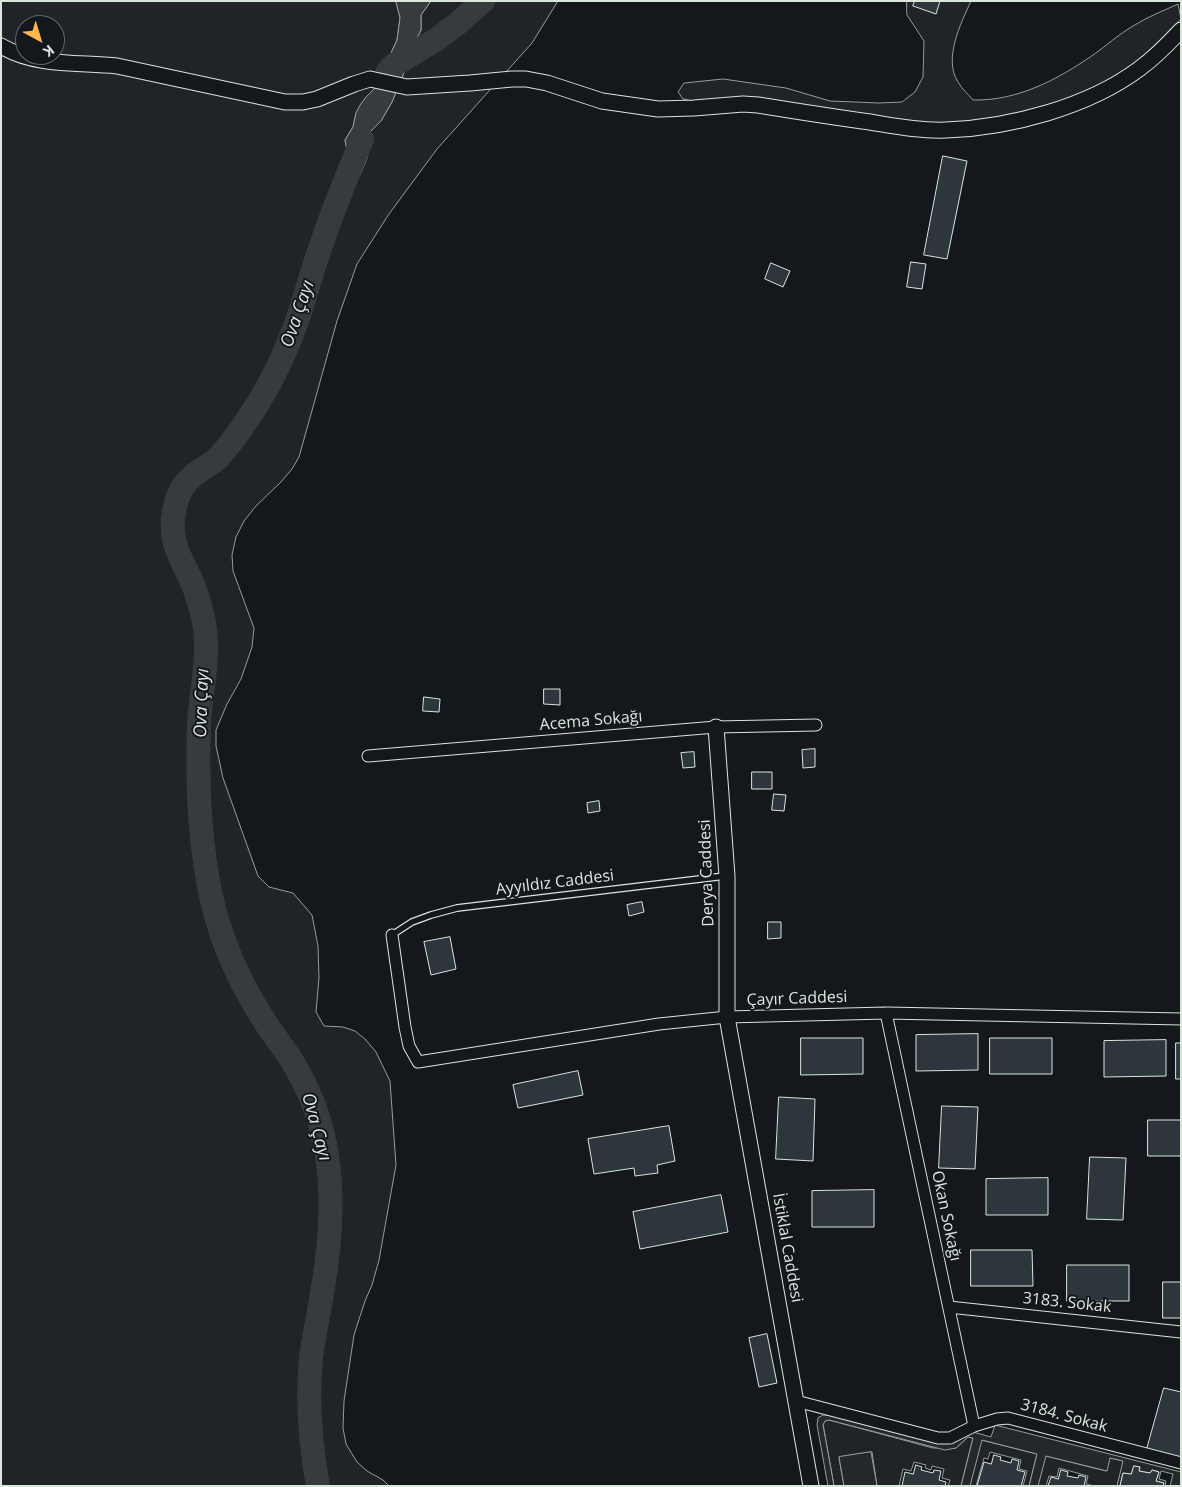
<!DOCTYPE html>
<meta charset="utf-8">
<style>
body{margin:0}
#map{position:relative;width:1182px;height:1487px;overflow:hidden;background:#14181c;font-family:"Open Sans",sans-serif}
canvas{display:block}
.frame{position:absolute;inset:0;border:2px solid #d8e6dc;pointer-events:none}
.north{position:absolute;left:15px;top:15px;width:50px;height:50px;box-sizing:border-box;background:#14181c;border:1px solid #626a69;border-radius:50%;rotate:141deg;font-size:14px;font-weight:700;line-height:20px;text-align:center;color:#d8e6dc}
.north::after{content:'';display:block;margin:auto;width:18px;height:22px;background:#ffb74d;clip-path:polygon(50% 0,100% 100%,50% 72%,0 100%)}
</style>
<div id="map">
<canvas width="1182" height="1487"></canvas>
<div class="frame"></div>
<div class="north">K</div>
</div>
<script>
const ctx = document.querySelector('canvas').getContext('2d');
ctx.lineJoin = 'round';
function fillPath(path, color) { ctx.fillStyle = color; ctx.fill(path, 'evenodd'); }
function strokePath(path, color, width, dash) { ctx.strokeStyle = color; ctx.lineWidth = width; ctx.lineCap = dash ? 'butt' : 'round'; ctx.setLineDash(dash || []); ctx.stroke(path); }
function write(font, color, halo, rows, align = 'center') {
  ctx.font = font + ' "Open Sans",sans-serif'; ctx.lineWidth = 4; ctx.setLineDash([]); ctx.textBaseline = 'middle'; ctx.strokeStyle = halo; ctx.fillStyle = color; for (const [text, x, y, turn = 0] of rows) {
    ctx.save(); ctx.translate(x, y); ctx.rotate((+turn || 0) * Math.PI / 180); ctx.textAlign = isNaN(turn) ? turn : align; if (halo) ctx.strokeText(text, 0, 0); ctx.fillText(text, 0, 0); ctx.restore();
  }
}
const green = new Path2D(`
 M1 1H396L400 18 397 40 375 88 366 97 356 113 353 127 345 140 347 150 346 164 360 175 367 158 369 133 381 121 392 102 405 70 410 52 421 30V15L431 1H558L532 43 437 149 389 214 357 264 337 321 299 457 292 469 281 482 256 506 244 521 236 537 232 555 233 571 254 628 252 647 241 679 227 704 216 730V746L223 778 258 876 269 887 293 893 312 915 318 946 319 978 316 1012 324 1026 343 1027 355 1031 365 1039 376 1052 390 1081 396 1165 379 1260 372 1285 365 1301 354 1335 344 1401 343 1428 346 1444 357 1462 367 1471 383 1480 389 1486H1ZM25 25H55V55H25Z
 M907 1H971C961 23 943 59 958 82 962 89 968 94 973 100 1017 101 1057 80 1093 55 1106 46 1119 34 1133 26 1147 17 1163 11 1178 4L1181 19C1164 35 1149 53 1131 67 1093 98 1006 121 957 124 946 125 934 124 923 124L692 101 683 99 678 92 684 83 723 79 786 88 830 101 879 103 902 102 915 92 923 77 924 41 907 15Z
 M829 1420 933 1448H956L968 1437 973 1438 961 1486H948L950 1480 942 1478 944 1469 932 1466 931 1470 925 1468 926 1465 914 1462 911 1471 903 1469 899 1486H877L872 1452 839 1458 844 1486H834L823 1424 825 1421Z
 M981 1440 1037 1454 1029 1486H1023L1027 1471 1019 1469 1021 1460 990 1452 988 1459 984 1458 976 1486H970Z
 M1046 1456 1106 1471 1110 1458 1124 1461 1117 1486H1094L1086 1484 1088 1476 1059 1468 1057 1477 1049 1476 1046 1486H1038Z`);
const parking = new Path2D(`
 M824 1415 835 1416 946 1443 973 1432 991 1437 995 1425 1181 1472V1486H1170L1173 1474 1161 1471 1159 1479 1166 1481 1165 1486H1163L1164 1483 1156 1481 1159 1472 1152 1470 1150 1473 1139 1471 1140 1467 1134 1466 1131 1474 1123 1473 1120 1486H1117L1123 1461 1110 1458 1107 1471 1046 1456 1038 1486H1029L1037 1454 982 1440 970 1486H961L973 1438 968 1437 956 1448 945 1450 829 1420 825 1421 823 1425 834 1486H828L817 1425 818 1418Z
 M871 1452 877 1486H844L839 1457Z`);
const water = new Path2D(`
 M396 1H431L421 15V30L410 52 405 70 392 102 381 121 369 133 367 158 360 175 356 176 346 165 347 150 345 140 353 127 356 113 360 105 366 97 375 88 397 40 400 18Z`);
const river = new Path2D(`
 M386 77 388 71 394 65 437 39 457 24 483 1
 M318 1486C310 1443 307 1400 311 1357 314 1335 319 1314 322 1293 330 1248 334 1201 327 1156 322 1120 308 1086 289 1056 279 1042 269 1029 260 1014 240 982 224 946 214 909 199 848 197 785 199 722 201 693 209 658 205 629 203 615 199 601 194 587 183 560 168 544 174 512 176 499 182 484 194 475 201 469 210 465 217 459 233 442 247 421 260 400 273 378 285 354 294 329 305 300 312 269 323 240 334 206 349 173 362 139`);
const building = new Path2D(`
 M915 1H940L936 14 913 6Z
 M943 156 967 161 947 259 924 255Z
 M911 262 926 264 922 289 907 287Z
 M771 263 790 271 783 287 765 279Z
 M544 689H560V705L544 704Z
 M424 697 440 699 439 712 423 711Z
 M815 749V767L803 768 802 750Z
 M694 752 695 767 683 768 681 753Z
 M752 772H772V789H752Z
 M774 794 786 795 784 811 772 810Z
 M599 801 600 811 588 813 587 803Z
 M642 902 644 912 629 916 627 905Z
 M768 922H781V938L768 939Z
 M450 937 456 969 431 975 424 942Z
 M978 1034V1070L916 1071V1035Z
 M801 1038H863V1074L801 1075Z
 M990 1038H1052V1074H990Z
 M1166 1040V1076L1104 1077V1041Z
 M1176 1043H1181V1079H1176Z
 M578 1071 583 1095 518 1108 513 1085Z
 M779 1097 815 1099 813 1161 776 1159Z
 M942 1106 978 1107 975 1169 939 1168Z
 M1148 1120H1181V1156H1148Z
 M669 1126 675 1161 657 1165 658 1173 635 1176 634 1168 594 1174 588 1139Z
 M1090 1157 1126 1158 1123 1220 1087 1219Z
 M1048 1178V1215H986V1179Z
 M874 1190V1227H812V1191Z
 M721 1195 728 1232 640 1249 633 1212Z
 M971 1250H1032L1033 1286H971Z
 M1067 1265H1129V1301H1067Z
 M1163 1282H1181V1318H1163Z
 M767 1334 777 1383 759 1387 749 1338Z
 M1164 1388 1181 1392V1458L1147 1449Z
 M994 1455 1001 1457 1000 1460 1011 1463 1012 1459 1019 1461 1017 1470 1025 1472 1021 1486H977L984 1462 991 1464Z
 M916 1465 922 1467 921 1470 933 1473 934 1470 941 1471 939 1480 946 1482 945 1486H902L905 1472 913 1474Z
 M1134 1466 1140 1467 1139 1471 1150 1473 1152 1470 1159 1472 1156 1481 1164 1483 1163 1486H1120L1123 1473 1131 1474Z
 M1061 1470 1068 1472 1067 1476 1078 1478 1079 1475 1086 1477 1084 1486H1048L1051 1477 1058 1479Z`);
const service = new Path2D(`
 M392 935 412 922 431 915 457 908 725 876`);
const minor = new Path2D(`
 M368 756 716 727 816 725
 M392 935 405 1027 409 1046 418 1062 659 1024 727 1017 886 1013 1181 1019
 M886 1013 974 1426
 M949 1307 1181 1332
 M796 1401 938 1438H950L974 1426 997 1419 1008 1418 1181 1463`);
const tertiary = new Path2D(`
 M1 46C37 67 78 62 117 66L285 102H303L317 99 354 84 370 79 407 87 470 83 512 79H526L547 83 602 101 658 109 694 108 743 104 758 105C795 111 833 117 870 122 895 126 921 131 946 130 1009 128 1088 107 1139 69 1154 58 1168 44 1181 30
 M716 727 727 876V1017L811 1486`);
const streetNames = [
 ["Acema Sokağı",591,721,-5],
 ["Derya Caddesi",707,873,-92],
 ["Ayyıldız Caddesi",555,883,-7],
 ["Çayır Caddesi",797,999,-2],
 ["Okan Sokağı",946,1216,78],
 ["İstiklal Caddesi",787,1248,80],
 ["3183. Sokak",1067,1303,6],
 ["3184. Sokak",1064,1416,15]
];
const waterNames = [
 ["Ova Çayı",298,314,-71],
 ["Ova Çayı",202,703,-88],
 ["Ova Çayı",316,1127,75]
];
fillPath(green, '#202428');
strokePath(green, '#939e99', 1);
fillPath(parking, '#24282b');
strokePath(parking, '#939e99', 1);
fillPath(water, '#363b3e');
strokePath(water, '#939e99', 1);
strokePath(river, '#363b3e', 24);
fillPath(building, '#2c363c');
strokePath(building, '#d8e6dc', 1);
strokePath(service, '#d8e6dc', 8);
strokePath(minor, '#d8e6dc', 13);
strokePath(tertiary, '#d8e6dc', 17);
strokePath(service, '#14181c', 5.5);
strokePath(minor, '#14181c', 11);
strokePath(tertiary, '#14181c', 15);
write('16px', '#d8e6dc', '#14181c', streetNames);
write('italic 18px', '#d8e6dc', '#14181c', waterNames);
</script>
